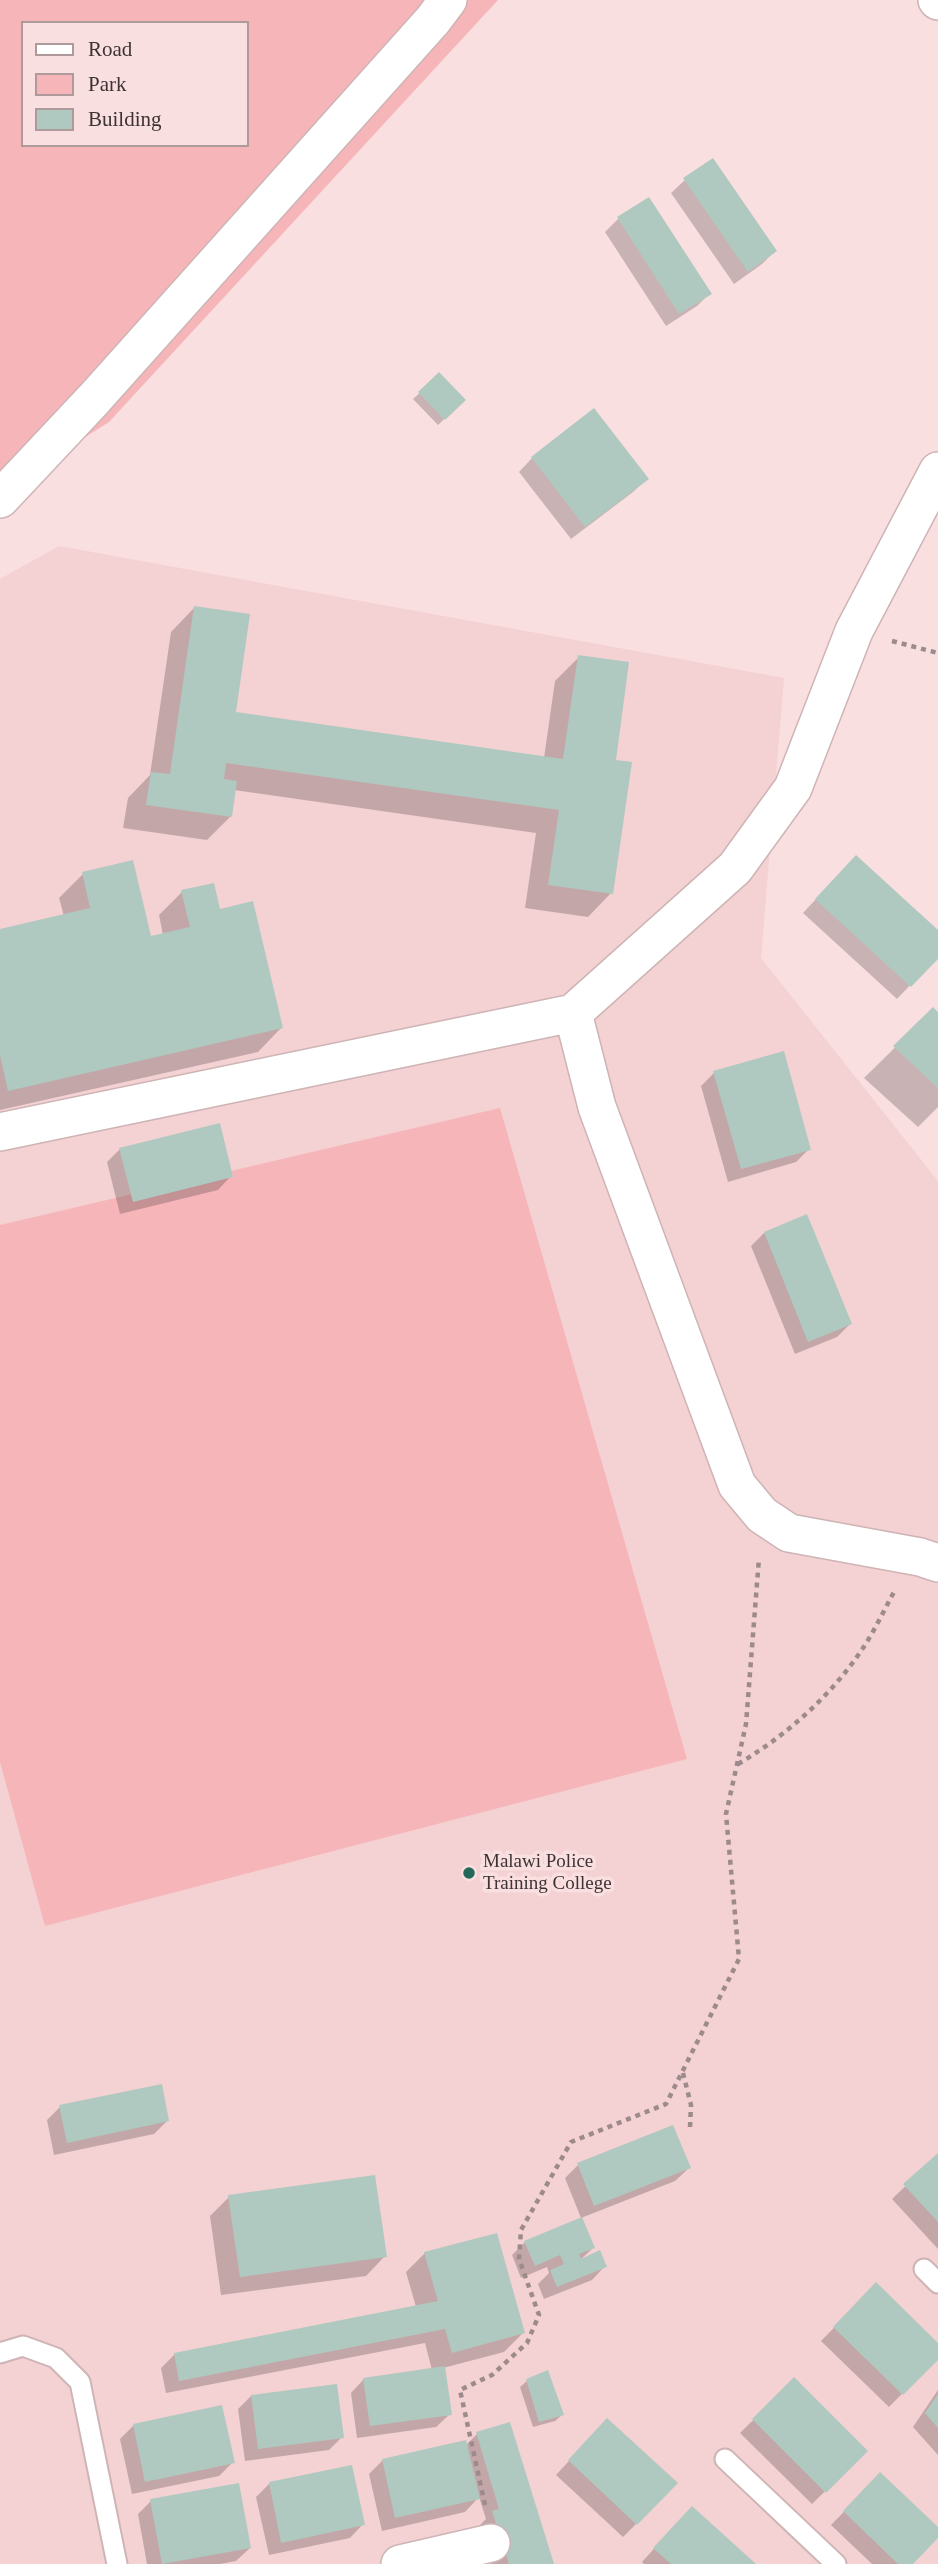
<!DOCTYPE html>
<style>
body{margin:0}
#map{position:relative;width:938px;height:2564px;overflow:hidden;background:#fadfe0;font-family:"Times New Roman",serif}
canvas{display:block}
.legend{position:absolute;left:21px;top:21px;width:228px;height:126px;box-sizing:border-box;background:#fadfe0;border:2px solid #ae9a9b;margin:0;padding:9px 12px;list-style:none;font-size:21px;color:#3d3333}
.legend li{display:flex;align-items:center;gap:14px;height:35px}
.legend b{width:35px;border:2px solid #ae9a9b}
</style>
<div id="map">
<canvas width="938" height="2564"></canvas>
<ul class="legend">
<li><b style="height:9px;background:#fff"></b>Road</li>
<li><b style="height:19px;background:#f6b6b9"></b>Park</li>
<li><b style="height:19px;background:#afc9c1"></b>Building</li>
</ul>
</div>
<script>
const ctx = document.querySelector('canvas').getContext('2d');
ctx.lineJoin = 'round';
function fillPath(path, color) { ctx.fillStyle = color; ctx.fill(path, 'evenodd'); }
function strokePath(path, color, width, dash) { ctx.strokeStyle = color; ctx.lineWidth = width; ctx.lineCap = dash ? 'butt' : 'round'; ctx.setLineDash(dash || []); ctx.stroke(path); }
function write(font, color, halo, rows, align = 'center') {
  ctx.font = font + ' "Times New Roman",serif'; ctx.lineWidth = 7; ctx.setLineDash([]); ctx.textBaseline = 'middle'; ctx.strokeStyle = halo; ctx.fillStyle = color; for (const [text, x, y, turn = 0] of rows) {
    ctx.save(); ctx.translate(x, y); ctx.rotate((+turn || 0) * Math.PI / 180); ctx.textAlign = isNaN(turn) ? turn : align; if (halo) ctx.strokeText(text, 0, 0); ctx.fillText(text, 0, 0); ctx.restore();
  }
}
const built = new Path2D(`
 M59 546 784 678 761 958 938 1181V2564H0V579Z`);
const green = new Path2D(`
 M0 0H498L109 422 0 491ZM23 23H247V145H23Z
 M500 1108 687 1759 45 1926 0 1762V1225Z`);
const shadow = new Path2D(`
 M685 180 775 251 762 264 734 284 671 193Z
 M649 199 710 293 697 306 666 326 605 232 618 219Z
 M439 375 464 400 438 425 413 399Z
 M594 411 647 479 633 492 571 539 519 472 532 458Z
 M194 608 234 714 544 758 555 681 579 657 614 761 611 893 588 917 525 908 536 833 234 790 231 816 207 840 123 828 128 798 150 775 171 632Z
 M843 870 938 932V956L897 999 803 913Z
 M83 874 150 938 163 935 159 915 182 892 219 911 281 1028 258 1052 0 1110V930L64 916 59 898Z
 M933 1010 938 1015V1107L918 1127 864 1078Z
 M714 1073 809 1149 796 1162 728 1182 701 1086Z
 M120 1149 231 1176 218 1190 120 1214 107 1162Z
 M764 1233 850 1324 837 1337 795 1354 751 1246Z
 M60 2107 167 2121 154 2134 54 2155 47 2120Z
 M938 2155V2249L892 2199Z
 M578 2165 689 2168 675 2181 581 2218 565 2178Z
 M229 2197 385 2256 366 2276 221 2295 210 2216Z
 M525 2242 593 2248 579 2261 605 2266 592 2280 544 2299 538 2284 549 2273 547 2267 521 2278 512 2255Z
 M425 2253 523 2333 504 2352 443 2368 450 2414 436 2427 357 2438 351 2393 364 2379 432 2370 425 2343 166 2393 161 2368 175 2354 416 2307 406 2272Z
 M876 2285 938 2345V2357L889 2407 821 2341Z
 M794 2380 866 2451 812 2504 740 2433Z
 M527 2381 562 2415 555 2421 533 2427 520 2387Z
 M938 2390V2455L913 2427Z
 M251 2396 342 2437 329 2450 245 2461 238 2409Z
 M133 2426 233 2462 219 2476 132 2494 120 2439Z
 M477 2434 552 2564H492L480 2525 486 2519 479 2497 465 2512 382 2531 369 2474 383 2460 466 2445Z
 M594 2434 636 2524 623 2537 556 2475Z
 M880 2475 938 2530V2535L910 2564H872L831 2525Z
 M270 2483 363 2524 350 2538 269 2555 256 2497Z
 M151 2501 250 2548 236 2561 220 2564H147L138 2514Z
 M679 2521 754 2564H644L642 2562Z`);
const building = new Path2D(`
 M713 158 777 251 748 272 683 178Z
 M649 197 712 294 679 314 617 217Z
 M439 372 466 400 445 420 418 392Z
 M594 408 649 479 585 527 531 457Z
 M194 606 250 614 236 712 563 759 578 655 629 662 616 760 632 762 613 894 548 885 559 810 226 763 224 779 237 781 232 817 146 805 151 772 170 774Z
 M856 855 938 930V959L911 987 815 899Z
 M133 860 151 936 190 927 181 890 214 883 220 909 253 901 283 1028 8 1091 0 1055V929L90 908 82 872Z
 M933 1007 938 1012V1088L893 1046Z
 M784 1051 811 1150 741 1169 713 1071Z
 M220 1123 233 1177 133 1202 119 1148Z
 M807 1214 852 1324 808 1342 764 1232Z
 M162 2084 169 2121 67 2143 59 2105Z
 M673 2125 691 2168 594 2206 577 2163Z
 M938 2153V2222L903 2184Z
 M375 2175 387 2257 240 2277 228 2195Z
 M582 2217 595 2248 579 2254 581 2259 600 2250 607 2267 557 2287 550 2270 564 2264 560 2255 535 2266 524 2241Z
 M497 2233 525 2333 452 2353 445 2329 179 2381 174 2353 438 2301 424 2252Z
 M876 2282 938 2343V2360L903 2395 833 2327Z
 M445 2366 452 2415 370 2426 363 2378Z
 M548 2370 564 2415 539 2422 526 2379Z
 M794 2377 868 2451 826 2493 752 2419Z
 M337 2384 344 2438 258 2449 251 2395Z
 M938 2394V2428L925 2413Z
 M222 2405 235 2463 145 2482 133 2424Z
 M607 2418 678 2483 637 2525 568 2460Z
 M510 2422 554 2564H509L492 2511 499 2509 476 2432Z
 M466 2440 480 2499 395 2518 382 2459Z
 M352 2465 365 2525 281 2543 269 2482Z
 M880 2472 938 2527V2538L913 2564H898L843 2511Z
 M239 2483 251 2548 162 2564 150 2499Z
 M692 2506 756 2564H671L653 2548Z`);
const path = new Path2D(`
 M892 641 938 653
 M738 1764C786 1736 832 1695 863 1648 875 1630 884 1610 894 1592
 M683 2073 691 2105 690 2127
 M485 2505 460 2390 492 2375 527 2343 539 2315 519 2259 521 2230 571 2142 666 2104 739 1959 726 1814 746 1724 759 1558`);
const lane = new Path2D(`
 M924 2269 938 2283
 M0 2353 23 2346 56 2358 80 2382 117 2564
 M725 2459 836 2564`);
const street = new Path2D(`
 M937 0 938 1
 M0 499 94 399 433 20 448 0
 M573 1013 735 868 793 788 854 631 938 471
 M0 1132 573 1013 597 1107 737 1485 762 1515 789 1533 920 1557 938 1563
 M400 2564 491 2543`);
const markers = [
 [469,1873,7,"#256859"]
];
const poiNames = [
 ["Malawi Police",483,1862],
 ["Training College",483,1884]
];
fillPath(built, '#f4d1d2');
fillPath(green, '#f6b6b9');
fillPath(shadow, '#0003');
fillPath(building, '#afc9c1');
strokePath(lane, '#ceb4b5', 23);
strokePath(street, '#ceb4b5', 40);
strokePath(path, '#9d8b8b', 4.5, [5, 5]);
strokePath(lane, '#fff', 19);
strokePath(street, '#fff', 37);
for (const [x, y, r, color] of markers) { const dot = new Path2D(); dot.arc(x, y, r, 0, 2 * Math.PI); ctx.fillStyle = color; ctx.fill(dot); strokePath(dot, '#fadfe0', 2.5); }
write('19px', '#3d3333', '#fadfe0', poiNames, 'left');
</script>
